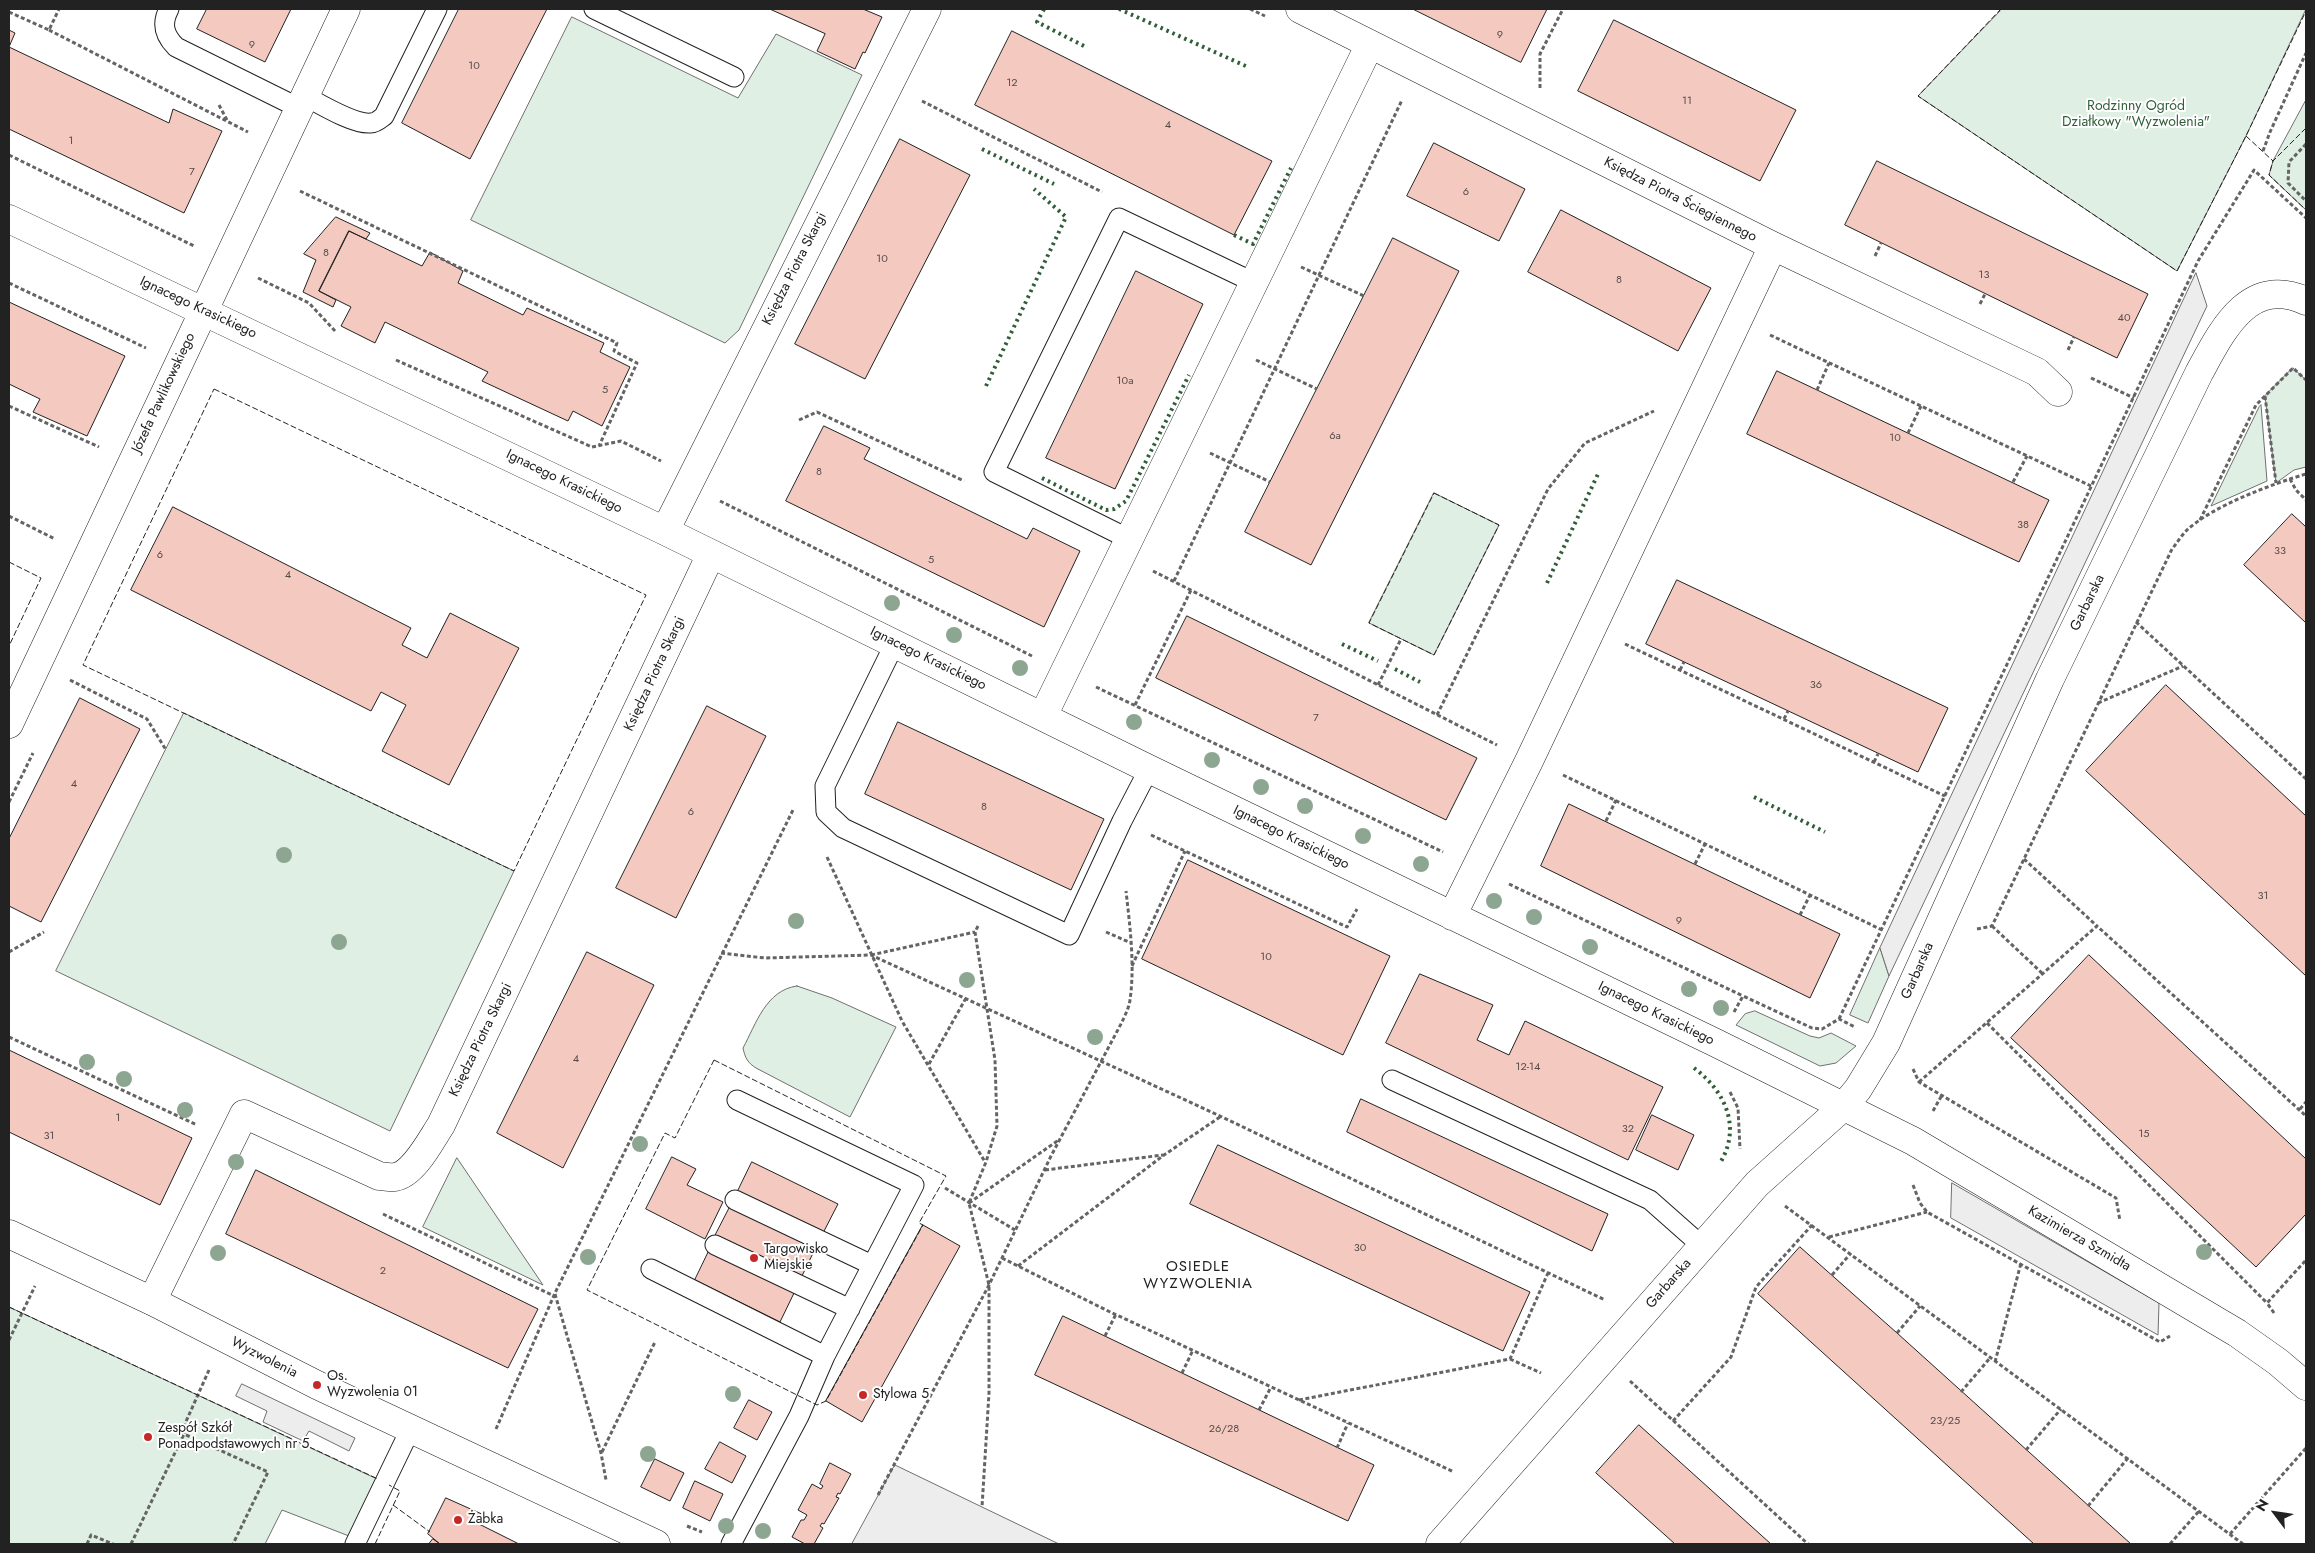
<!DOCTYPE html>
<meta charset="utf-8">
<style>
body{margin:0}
#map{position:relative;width:2315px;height:1553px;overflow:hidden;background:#fff;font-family:Jost,sans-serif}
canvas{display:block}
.frame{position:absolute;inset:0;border:10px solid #222;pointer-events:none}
.north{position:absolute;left:2250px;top:1488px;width:50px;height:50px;-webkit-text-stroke:4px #fff;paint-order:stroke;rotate:301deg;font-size:14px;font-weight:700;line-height:20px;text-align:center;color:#222}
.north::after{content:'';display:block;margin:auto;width:18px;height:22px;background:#222;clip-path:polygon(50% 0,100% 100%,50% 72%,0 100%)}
</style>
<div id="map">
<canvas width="2315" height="1553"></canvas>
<div class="frame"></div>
<div class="north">N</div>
</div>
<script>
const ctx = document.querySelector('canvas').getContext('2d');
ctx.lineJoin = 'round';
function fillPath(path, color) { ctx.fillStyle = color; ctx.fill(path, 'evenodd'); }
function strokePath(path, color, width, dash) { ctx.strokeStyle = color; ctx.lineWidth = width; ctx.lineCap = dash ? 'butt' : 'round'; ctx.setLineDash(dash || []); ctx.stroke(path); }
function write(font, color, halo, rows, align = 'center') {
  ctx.font = font + ' Jost,sans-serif'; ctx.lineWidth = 4; ctx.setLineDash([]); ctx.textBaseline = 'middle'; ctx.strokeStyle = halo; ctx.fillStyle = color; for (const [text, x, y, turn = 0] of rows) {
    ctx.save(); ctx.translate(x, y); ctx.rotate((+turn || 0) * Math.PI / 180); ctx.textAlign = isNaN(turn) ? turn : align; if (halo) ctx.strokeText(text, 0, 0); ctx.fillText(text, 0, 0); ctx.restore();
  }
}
const green = new Path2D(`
 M1998 9H2306L2246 136 2177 271 1918 96 2000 11Z
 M572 17 738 98 776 34 862 75 739 330 725 343 471 220Z
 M2306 100V210L2269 175 2273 161Z
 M2293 368 2306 380V467L2294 470 2276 483 2265 396Z
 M2261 405 2267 481 2211 506 2259 407Z
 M1434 493 1499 525 1434 655 1369 623Z
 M184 713 514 871 390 1131 56 971Z
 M1880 948 1889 976 1868 1023 1850 1015Z
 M797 986 832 998 896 1027 850 1117 756 1068C748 1063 745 1058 743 1048 756 1024 766 990 797 986Z
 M1755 1011 1810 1036 1819 1038 1831 1033 1856 1046 1836 1063 1820 1066 1736 1025 1745 1014Z
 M457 1158 543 1285 423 1227Z
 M9 1307 377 1479 349 1536 282 1510 265 1544H9Z`);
const parking = new Path2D(`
 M2196 273 2207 306 1889 976 1880 948Z
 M1952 1183 2159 1303 2158 1335 1951 1218Z
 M242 1384 355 1438 349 1451 309 1431 303 1441 263 1422 267 1411 236 1396Z
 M895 1465 982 1507 1059 1544H852Z`);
const building = new Path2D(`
 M207 9H291L265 62 197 29Z
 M459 9H547L470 159 402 123Z
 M770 9H863L882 17 865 53 863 52 855 69 817 51 825 34Z
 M1413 9H1547L1521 62Z
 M1614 20 1796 110 1760 181 1578 91Z
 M9 30 15 33 9 47Z
 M1012 31 1272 161 1234 235 975 105Z
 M9 47 169 123 173 109 222 131 184 213 9 129Z
 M900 139 970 175 865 379 795 344Z
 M1434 143 1525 189 1499 241 1407 196Z
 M1877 161 2148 294 2117 358 1845 225Z
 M1561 210 1711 288 1678 351 1528 272Z
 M336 217 370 233 366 239 349 231 319 291 336 300 333 307 303 292 316 260 304 254Z
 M349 231 422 266 430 252 463 271 458 283 523 315 527 308 604 343 600 352 630 367 602 426 573 411 568 421 482 381 488 372 385 322 375 343 341 326 351 307 319 291Z
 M1393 238 1459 271 1311 565 1245 532Z
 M1136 271 1203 304 1115 489 1046 458Z
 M9 302 125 356 87 436 33 412 40 399 9 384Z
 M1777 371 2049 500 2019 562 1747 434Z
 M824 426 870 448 864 459 1027 539 1033 528 1080 551 1044 627 786 501Z
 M173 507 411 628 402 645 427 658 450 613 519 648 449 785 382 751 406 705 381 692 371 711 131 590Z
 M2292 514 2306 527V623L2244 565Z
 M1677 580 1948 708 1918 772 1646 644Z
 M1187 616 1477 758 1446 820 1156 678Z
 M2166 685 2306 816V976L2086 771Z
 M80 698 140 729 41 922 9 906V839Z
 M707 706 766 736 676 918 616 888Z
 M898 722 1104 819 1071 890 865 794Z
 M1569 804 1840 934 1810 998 1541 866Z
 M1188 860 1390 956 1343 1055 1142 959Z
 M587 952 654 985 563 1168 497 1133Z
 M2089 955 2306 1159V1214L2256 1267 2011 1038Z
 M1420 974 1493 1005 1477 1040 1509 1055 1525 1021 1663 1087 1628 1160 1386 1043Z
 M9 1050 192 1138 160 1205 9 1132Z
 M1361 1099 1608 1214 1592 1251 1347 1132Z
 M1652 1115 1694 1135 1678 1170 1636 1150Z
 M1218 1145 1530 1292 1503 1351 1190 1204Z
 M672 1157 696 1169 687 1185 723 1202 705 1239 646 1209Z
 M752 1162 838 1204 822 1235 737 1193Z
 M256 1170 538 1309 508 1368 226 1234Z
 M731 1205 816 1247 801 1278 715 1236Z
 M923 1225 960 1246 862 1422 826 1401Z
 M1800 1247 1897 1333 2131 1544H2034L1758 1294Z
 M710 1249 795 1291 780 1322 695 1280Z
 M1063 1316 1374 1465 1348 1521 1035 1375Z
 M749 1400 772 1412 757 1440 734 1428Z
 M1639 1425 1771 1544H1675L1596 1473Z
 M720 1442 746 1456 732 1483 705 1469Z
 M655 1459 684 1473 670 1501 641 1487Z
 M830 1463 851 1474 840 1494 838 1493 836 1497 839 1498 824 1524 822 1523 820 1526 823 1528 814 1544H805L792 1537 801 1520H804L807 1515 798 1510 812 1484 821 1489 823 1486 820 1484Z
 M695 1481 723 1494 710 1521 683 1508Z
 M446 1498 484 1515 479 1524 519 1544H440L428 1534Z
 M433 1539 440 1544H429Z`);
const path = new Path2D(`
 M1250 9 1265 16
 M9 12 49 30 59 9
 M49 30 248 132
 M1540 88V54L1563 9
 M922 101 1102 192
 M219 105 228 122
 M2306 144 2289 162 2288 183 2306 201
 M2263 151 2270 132 2306 53
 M9 155 194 246
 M300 191 617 343 614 351 637 363 599 446
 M1875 256 1881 243
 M1301 267 1364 296
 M258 278 309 303 336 332
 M9 283 146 348
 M1980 304 1985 294
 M1770 335 2091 486
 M2068 350 2074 337
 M396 360 592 447 621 441 661 461
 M1256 360 1317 389
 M2091 378 2134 398
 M1817 390 1829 363
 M2265 396 2276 483
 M9 406 99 447
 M799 420 817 412 964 481
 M1908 433 1921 406
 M1210 453 1270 482
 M2290 479 2296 490 2306 500
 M2013 482 2027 456
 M720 501 1032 656
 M9 516 55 539
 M2200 520 2256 405 2293 368 2306 380
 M1153 571 1497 745
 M1174 581 1402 100
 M2136 622 2306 779
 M1625 644 1945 796
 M1680 670 1684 662
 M70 680 147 719 166 750
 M1378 685 1401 639
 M1096 687 1443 852
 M2098 703 2183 666
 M1135 705 1191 590
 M1437 715 1548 489 1585 443 1654 411
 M1784 719 1788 711
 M1874 762 1878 754
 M1563 775 1882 930
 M9 802 33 753
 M1606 821 1616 800
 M1151 835 1347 927 1357 909
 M827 857 902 1021 985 1162
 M2024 859 2097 926
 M1695 864 1705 844
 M1509 884 1743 996
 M1800 915 1810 895
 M978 926 975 932 995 1060 997 1126 986 1162 969 1203 989 1285V1393L982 1507
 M1992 926 2043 974
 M1977 929 1992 926 2172 549C2177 543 2181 536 2186 531 2212 506 2272 484 2306 474
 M1106 932 1131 943
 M9 952 44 932
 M721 953 765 958 871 955 1220 1116 1605 1300
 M871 955 975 932
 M1132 966 1185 851
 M1734 1012 1743 996 1812 1028 1822 1029 1839 1019 1855 1027
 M1839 1019 2198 261 2254 170 2306 218
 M1987 1023 2267 1303
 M9 1037 197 1125
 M929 1064 966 998
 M1913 1069 1919 1082 2116 1198 2120 1221
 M1919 1082 2097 926 2306 1116
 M1730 1092 1738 1108 1740 1149
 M2300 1109 2306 1102
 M1933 1111 1942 1095
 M1045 1170 1163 1155
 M1913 1185 1920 1203 1927 1212 2160 1342 2170 1336
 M945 1188 1015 1230
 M969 1203 1060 1139
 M1785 1206 2243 1544
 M383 1214 554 1296
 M1829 1237 1927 1212
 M1002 1258 1106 1310 1454 1472
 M1018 1266 1164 1155 1220 1117
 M1832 1275 1851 1253
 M555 1294 601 1453 606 1480
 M2274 1313 2267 1303 2306 1260
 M1897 1333 1920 1306
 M1105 1336 1116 1314
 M9 1340 35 1286
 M1510 1359 1541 1373
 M1995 1362 2021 1263
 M209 1370 184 1426V1434L268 1472 233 1544
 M1182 1373 1193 1350
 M1630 1381 1808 1544
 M1961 1392 1990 1358
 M1299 1400 1510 1359 1548 1273
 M1259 1410 1271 1387
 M1673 1421 1731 1357 1756 1287 1812 1225
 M496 1429 555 1293 793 810
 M1337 1448 1348 1423
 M2026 1450 2061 1409
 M602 1452 655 1342
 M878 1495 989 1285 1051 1156 1122 1022C1125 1015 1129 1008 1130 1000 1135 965 1130 927 1126 891
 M2088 1506 2128 1458
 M687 1526 702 1532
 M2230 1534 2306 1448
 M87 1544 91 1535 113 1544
 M131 1544 184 1434
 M2170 1544 2199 1511`);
const lane = new Path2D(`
 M169 9C161 24 164 35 176 47L299 108
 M594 9 734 77
 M305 96C320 104 354 125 371 123 376 123 380 119 384 116L437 9
 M1129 539 994 472 1119 218 1255 283
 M895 643 825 786 826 812 843 828 1069 935 1122 821 1149 769
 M1392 1080 1650 1200 1702 1246
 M735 1200 872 1265
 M715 1245 850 1309
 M651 1269 825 1356
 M355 1544 411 1428
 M731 1544 799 1416 825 1356 914 1185 737 1100`);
const street = new Path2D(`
 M1300 9 1773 246 2037 372 2058 392
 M9 219 665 531 1149 769 1716 1043 1913 1141 2237 1333 2278 1362 2306 1386
 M665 531 927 9
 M1043 716 1370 44
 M9 724 346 9
 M1452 916 1529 761 1773 246
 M152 1301 244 1114 379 1176C384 1176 390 1178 395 1177 414 1174 431 1140 441 1125L711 554
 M1440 1544 1757 1184 1843 1107 1858 1089 1886 1043 2050 679 2199 373C2222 331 2248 275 2306 301`);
const secondary = new Path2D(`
 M9 1234 152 1301 317 1385 656 1544`);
const hedge = new Path2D(`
 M1044 9 1037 22 1084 46
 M1119 9 1248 67
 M982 149 1054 184
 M1234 235 1253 244 1291 168
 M986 386 1066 217 1034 189
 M1042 478 1106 510 1114 509 1126 501 1189 375
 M1547 583 1598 474
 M1342 644 1378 661
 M1395 669 1420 682
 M1754 797 1825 832
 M1694 1068C1725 1091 1742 1127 1720 1163`);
const fence = new Path2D(`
 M1998 9 2000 10 1918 96 2177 271 2246 136 2306 11
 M2306 128 2273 161 2269 175 2306 210
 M2246 136 2273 161
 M214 389 646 595 514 871 83 665Z
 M1434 493 1499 525 1434 655 1369 623Z
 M9 562 41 578 9 646
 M714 1060 946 1176 919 1223 923 1225 826 1401 817 1405 587 1290 665 1133 675 1138Z
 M9 1307 378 1479
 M393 1505 430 1532
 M375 1544 400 1491 389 1485`);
const trees = [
 [892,603],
 [954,635],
 [1020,668],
 [1134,722],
 [1212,760],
 [1261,787],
 [1305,806],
 [1363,836],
 [284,855],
 [1421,864],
 [1494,901],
 [1534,917],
 [796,921],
 [339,942],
 [1590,947],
 [967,980],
 [1689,989],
 [1721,1008],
 [1095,1037],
 [87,1062],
 [124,1079],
 [185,1110],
 [640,1144],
 [236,1162],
 [2204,1252],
 [218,1253],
 [588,1257],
 [733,1394],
 [648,1454],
 [726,1526],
 [763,1531]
];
const markers = [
 [754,1258,5,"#c62828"],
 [317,1385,5,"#c62828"],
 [863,1395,5,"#c62828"],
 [148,1437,5,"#c62828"],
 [458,1520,5,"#c62828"]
];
const numberNames = [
 ["9",1500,35],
 ["9",252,45],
 ["10",474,66],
 ["12",1012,83],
 ["11",1687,101],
 ["4",1168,125],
 ["1",71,141],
 ["7",192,172],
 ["6",1466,192],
 ["8",326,253],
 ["10",882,259],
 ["13",1984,275],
 ["8",1619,280],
 ["40",2124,318],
 ["10a",1125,381],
 ["5",605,390],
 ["6a",1335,436],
 ["10",1895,438],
 ["8",819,472],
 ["38",2023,525],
 ["33",2280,551],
 ["6",160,555],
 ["5",931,560],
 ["4",288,575],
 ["36",1816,685],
 ["7",1316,718],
 ["4",74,784],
 ["8",984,807],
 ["6",691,812],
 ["31",2263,896],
 ["9",1679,921],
 ["10",1266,957],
 ["4",576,1059],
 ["12-14",1528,1067],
 ["1",118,1118],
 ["32",1628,1129],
 ["15",2144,1134],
 ["31",49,1136],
 ["30",1360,1248],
 ["2",383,1271],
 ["23/25",1945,1421],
 ["26/28",1224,1429]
];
const parkNames = [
 ["Rodzinny Ogród",2136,107],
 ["Działkowy \"Wyzwolenia\"",2136,123]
];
const streetNames = [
 ["Księdza Piotra Ściegiennego",1680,200,27],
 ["Księdza Piotra Skargi",795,269,-63],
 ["Ignacego Krasickiego",198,308,25],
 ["Józefa Pawlikowskiego",164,393,-65],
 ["Ignacego Krasickiego",564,482,26],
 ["Garbarska",2088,603,-64],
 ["Ignacego Krasickiego",928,659,26],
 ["Księdza Piotra Skargi",655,674,-65],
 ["Ignacego Krasickiego",1291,838,26],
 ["Garbarska",1918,971,-66],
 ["Ignacego Krasickiego",1656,1014,26],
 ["Księdza Piotra Skargi",481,1040,-64],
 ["Kazimierza Szmidta",2079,1239,30],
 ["Garbarska",1669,1284,-49],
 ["Wyzwolenia",264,1358,27]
];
const poiNames = [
 ["Targowisko",764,1250],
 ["Miejskie",764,1266],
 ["Os.",327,1377],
 ["Wyzwolenia 01",327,1393],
 ["Stylowa 5",873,1395],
 ["Zespół Szkół",158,1429],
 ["Ponadpodstawowych nr 5",158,1445],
 ["Żabka",468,1520]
];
const neighbourhoodNames = [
 ["OSIEDLE",1198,1267],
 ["WYZWOLENIA",1198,1284]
];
fillPath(green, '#e0efe3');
strokePath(green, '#6f6f6f', 1);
fillPath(parking, '#ededed');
strokePath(parking, '#6f6f6f', 1);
fillPath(building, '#f3c9c0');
strokePath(building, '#222', 1);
strokePath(lane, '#222', 21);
strokePath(street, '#222', 29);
strokePath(secondary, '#222', 29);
strokePath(path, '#646464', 3, [4, 2.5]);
strokePath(lane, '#fff', 19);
strokePath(street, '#fff', 28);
strokePath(secondary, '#fff', 28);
strokePath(hedge, '#2f5e38', 4, [2.5, 4]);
strokePath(fence, '#222', 1, [6, 2.5]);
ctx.fillStyle = '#8da692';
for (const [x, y] of trees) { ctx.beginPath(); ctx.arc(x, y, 8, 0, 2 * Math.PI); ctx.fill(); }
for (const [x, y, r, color] of markers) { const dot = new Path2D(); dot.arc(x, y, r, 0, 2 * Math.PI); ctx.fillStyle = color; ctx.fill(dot); strokePath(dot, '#fff', 2); }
write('11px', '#564c4a', null, numberNames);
write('14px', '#2f5e38', '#fff', parkNames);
write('14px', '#222', '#fff', streetNames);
write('14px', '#222', '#fff', poiNames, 'left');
ctx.letterSpacing = '1px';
write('15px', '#222', '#fff', neighbourhoodNames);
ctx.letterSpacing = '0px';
</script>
